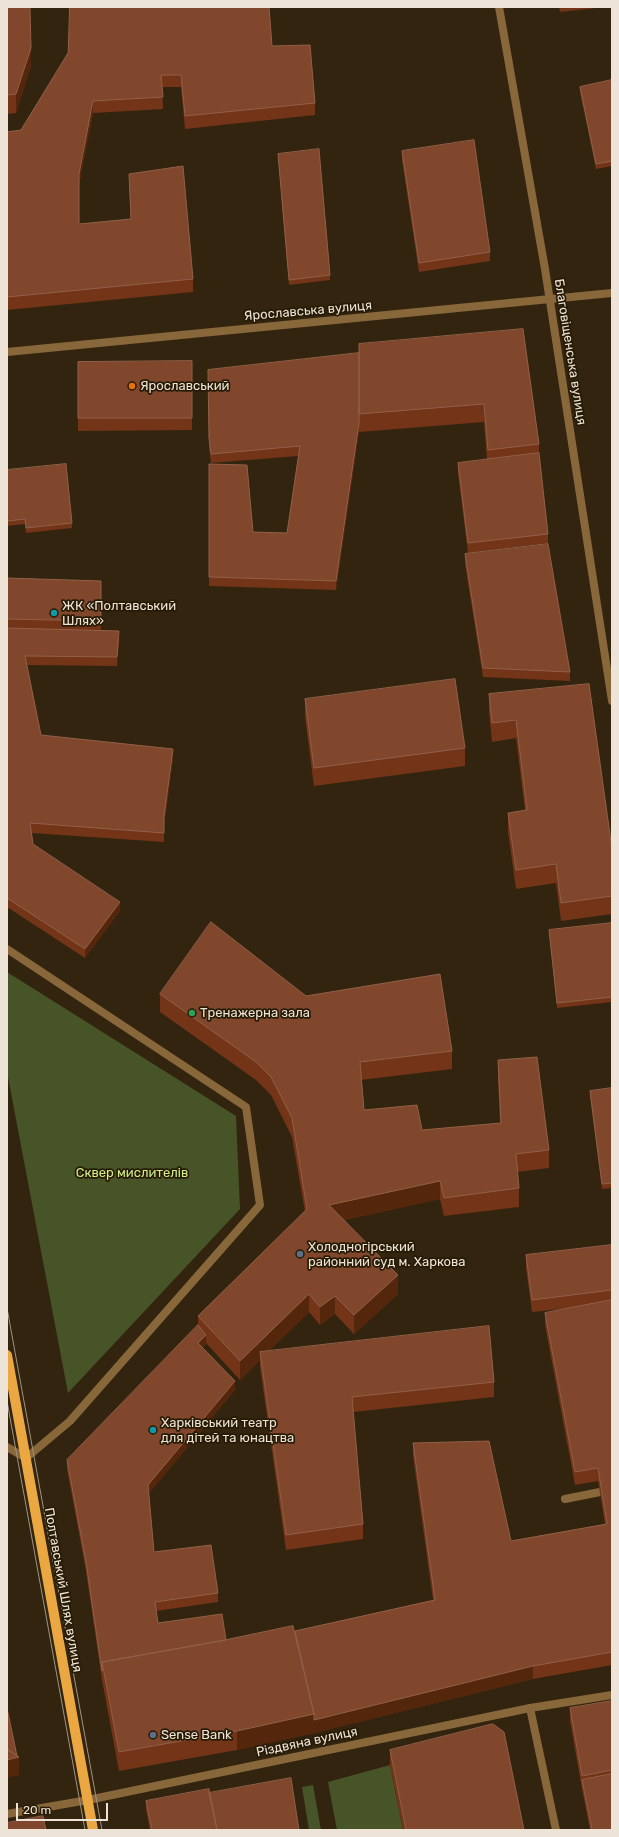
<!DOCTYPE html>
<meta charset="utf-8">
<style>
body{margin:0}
#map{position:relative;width:619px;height:1837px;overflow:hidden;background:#32240f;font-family:Rubik,sans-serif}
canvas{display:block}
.frame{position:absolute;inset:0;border:8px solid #ede4d7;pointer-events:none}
.scale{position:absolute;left:16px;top:1803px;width:92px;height:18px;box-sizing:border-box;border:2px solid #ede4d7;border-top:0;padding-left:5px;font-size:12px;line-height:14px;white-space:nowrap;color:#ede4d7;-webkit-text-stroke:3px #281b05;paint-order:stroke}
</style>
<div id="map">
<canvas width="619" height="1837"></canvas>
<div class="frame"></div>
<div class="scale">20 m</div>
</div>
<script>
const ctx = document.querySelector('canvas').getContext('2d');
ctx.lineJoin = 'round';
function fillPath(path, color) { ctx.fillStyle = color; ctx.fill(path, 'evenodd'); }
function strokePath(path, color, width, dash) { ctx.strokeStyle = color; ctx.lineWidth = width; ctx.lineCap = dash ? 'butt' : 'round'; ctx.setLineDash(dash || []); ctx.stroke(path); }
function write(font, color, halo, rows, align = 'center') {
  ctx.font = font + ' Rubik,sans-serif'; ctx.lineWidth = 3.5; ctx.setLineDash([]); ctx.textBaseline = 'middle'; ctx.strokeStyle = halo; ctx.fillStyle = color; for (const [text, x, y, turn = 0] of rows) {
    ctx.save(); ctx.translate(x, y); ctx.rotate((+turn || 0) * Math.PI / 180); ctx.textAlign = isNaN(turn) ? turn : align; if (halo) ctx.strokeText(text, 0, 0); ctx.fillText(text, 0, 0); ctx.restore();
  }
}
const green = new Path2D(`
 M7 972 236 1116 240 1209 68 1393 7 1072Z
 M390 1765 403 1830H337L328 1782Z
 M313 1785 321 1830H309L302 1787Z`);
const service = new Path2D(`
 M7 949 246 1107 260 1205 70 1421 26 1458 7 1447
 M565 1499 600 1492`);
const minor = new Path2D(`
 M7 352 612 293
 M530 1708 556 1830
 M7 1814 88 1800`);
const tertiary = new Path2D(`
 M499 7 545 269 612 701
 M88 1800 530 1708 612 1695`);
const primary = new Path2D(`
 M7 1355 93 1830`);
const tram = new Path2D(`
 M7 1308 102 1830
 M7 1401 85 1830`);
const wall = new Path2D(`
 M7 7 31 66 16 113 7 114Z
 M559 7H605L560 12Z
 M272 46 315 103V115L185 129 181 87H162L163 109 93 113 79 185V224L131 220 129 174 193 279V292L7 310V132L21 130 68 53Z
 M612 80V166L596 169 580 92V87Z
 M402 151 490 252V261L419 272 402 160Z
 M278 154 330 275V280L289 285Z
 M523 329 539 444V453L548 534V543L468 553 458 473V463L487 460 484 422 359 432 336 590 209 586V464L253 532 287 533 298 456 211 463 209 447 208 370 359 353Z
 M192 361V430L78 431V362Z
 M7 470 72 523V528L26 533 25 524 7 526Z
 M465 554 570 672V681L483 677 465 564Z
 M7 578 101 581V631L119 640 117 666 27 665 41 735 173 759 164 826V842L32 833 33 844 120 911 85 958 7 907Z
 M589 684 612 849V914L561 921 556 883 516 889 508 831V813L525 810 516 738 492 742 489 712V694Z
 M305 699 465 748V766L314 786 305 717Z
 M612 923V1002L557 1008 549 930Z
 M160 994 306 996 452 1051V1069L361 1080 364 1110 422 1130 500 1123 498 1078V1060L549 1150V1168L517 1172 519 1188V1207L444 1216 440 1199 344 1220 398 1294 354 1334 335 1314 320 1325 309 1312 269 1351 494 1382V1397L353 1412 363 1524V1539L286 1550 260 1367V1360L240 1380 206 1343V1344L202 1348 235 1390 149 1493 154 1552 218 1593V1602L156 1611 158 1623 226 1640 295 1631 433 1600 413 1456V1443L511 1541 605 1524 598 1481 575 1485 545 1325V1313L572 1308 532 1312 526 1268V1255L612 1245V1665L533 1679 314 1733 237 1750 119 1771 102 1680 86 1571 67 1469V1460L198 1325V1316L305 1212 292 1137 271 1095 256 1080 160 1012Z
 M612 1088V1188L602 1189 590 1096V1091Z
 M612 1701V1830H590L582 1789 570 1721V1708Z
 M390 1750 524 1830H403L390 1765Z
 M209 1793 299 1830H150L146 1810V1801Z`);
const shadedWall = new Path2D(`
 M31 48V66L16 113V94Z
 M93 101V113L79 186V174Z
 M359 423V432L336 590V581Z
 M119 631V640L117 666V657Z
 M173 749V759L164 826V842V817Z
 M120 902V911L85 958V949Z
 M440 1181V1199L329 1223V1205Z
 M398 1275V1294L354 1334V1315Z
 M309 1294V1312L261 1359 260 1352V1360L240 1380V1361Z
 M335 1296V1314L320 1325V1307Z
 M206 1335V1344L198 1352V1343Z
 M235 1381V1390L148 1494V1485Z
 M533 1666V1679L314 1733 237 1750V1731Z
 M19 1757V1775L7 1778V1760Z`);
const building = new Path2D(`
 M7 7H30L31 48 16 94 7 95Z
 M70 7H269L272 46 310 45 315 103 185 116 181 75H161L163 97 93 101 79 174V224L131 219 129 174 183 166 193 279 7 297V132L21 130 68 53Z
 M612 80V161L596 164 580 87Z
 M474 140 490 252 419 263 402 151Z
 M319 149 330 275 289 280 278 154Z
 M523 329 539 444 488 450 484 404 359 414V344Z
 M359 353V423L336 581 209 577V464L247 465 253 532 287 533 300 446 211 454 209 438 208 370Z
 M192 361V418H78V362Z
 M539 453 548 534 468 543 458 463Z
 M66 464 72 523 26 528 25 519 7 521V470Z
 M548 544 570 672 483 668 465 554Z
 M7 578 101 581V621L7 619Z
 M7 628 119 631 117 657 25 656 41 735 173 749 164 817V833L30 823 33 844 120 902 85 949 7 898Z
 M455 679 465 748 314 768 305 699Z
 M589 684 612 849V896L561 903 556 864 516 870 508 813 527 810 516 720 492 723 489 694Z
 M211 922 306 996 440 974 452 1051 360 1062 364 1110 417 1105 422 1130 501 1123 498 1060 537 1057 549 1150 516 1154 519 1188 444 1198 440 1181 329 1205 398 1275 354 1315 335 1296 320 1307 309 1294 240 1361 198 1316 307 1209 292 1118 271 1077 256 1062 160 994Z
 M612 923V997L557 1003 549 930Z
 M612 1088V1183L602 1184 590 1091Z
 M612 1245V1290L532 1300 526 1255Z
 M612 1300V1652L533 1666 314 1720V1714L295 1631 435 1600 413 1443 489 1441 511 1541 607 1524 598 1468 575 1472 545 1313Z
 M198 1325 206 1335 198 1343 235 1381 148 1485 154 1552 211 1545 218 1593 155 1602 158 1623 222 1614 226 1640 102 1662V1671L86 1562 67 1460Z
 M489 1326 494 1382 352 1397 363 1524 286 1535 260 1352Z
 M293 1626 314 1714 237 1731 119 1752 102 1662 220 1641Z
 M612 1701V1770L582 1776 570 1708Z
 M7 1708 17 1756 7 1749Z
 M493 1724 504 1732 524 1830H406L390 1750Z
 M7 1749 19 1757 7 1760Z
 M612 1774V1830H592L582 1780Z
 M291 1778 299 1830H217L209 1793Z
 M209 1789 217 1830H152L146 1801Z
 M43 1816 46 1830H7V1823Z`);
const markers = [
 [132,386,4,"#e8710a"],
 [54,613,4,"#0f9aa8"],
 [192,1013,4,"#2e9e5b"],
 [300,1254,4,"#5c6f8a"],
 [153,1430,4,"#0f9aa8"],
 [153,1735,4,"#5c6f8a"]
];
const streetNames = [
 ["Ярославська вулиця",308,311,-5],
 ["Благовіщенська вулиця",570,352,81],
 ["Полтавський Шлях вулиця",63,1590,80],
 ["Різдвяна вулиця",307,1742,-12]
];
const poiNames = [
 ["Ярославський",140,386],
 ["ЖК «Полтавський",62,606],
 ["Шлях»",62,621],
 ["Тренажерна зала",200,1013],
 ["Холодногірський",308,1247],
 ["районний суд м. Харкова",308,1262],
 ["Харківський театр",161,1423],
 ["для дітей та юнацтва",161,1438],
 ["Sense Bank",161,1735]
];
const parkNames = [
 ["Сквер мислителів",132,1173]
];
fillPath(green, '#475428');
strokePath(service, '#88673b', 8);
strokePath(minor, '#88673b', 8);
strokePath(tertiary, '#88673b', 8);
strokePath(primary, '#eba741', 10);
strokePath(tram, '#9f9484', 1);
fillPath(wall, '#733418');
fillPath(shadedWall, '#54260c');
fillPath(building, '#80472d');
strokePath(building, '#916048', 1);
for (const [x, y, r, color] of markers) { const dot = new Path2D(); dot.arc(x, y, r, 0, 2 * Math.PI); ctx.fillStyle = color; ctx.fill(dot); strokePath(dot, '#281b05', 1.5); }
write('13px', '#ede4d7', '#281b05', streetNames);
write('13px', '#ede4d7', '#281b05', poiNames, 'left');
write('13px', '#cfee87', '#281b05', parkNames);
</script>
